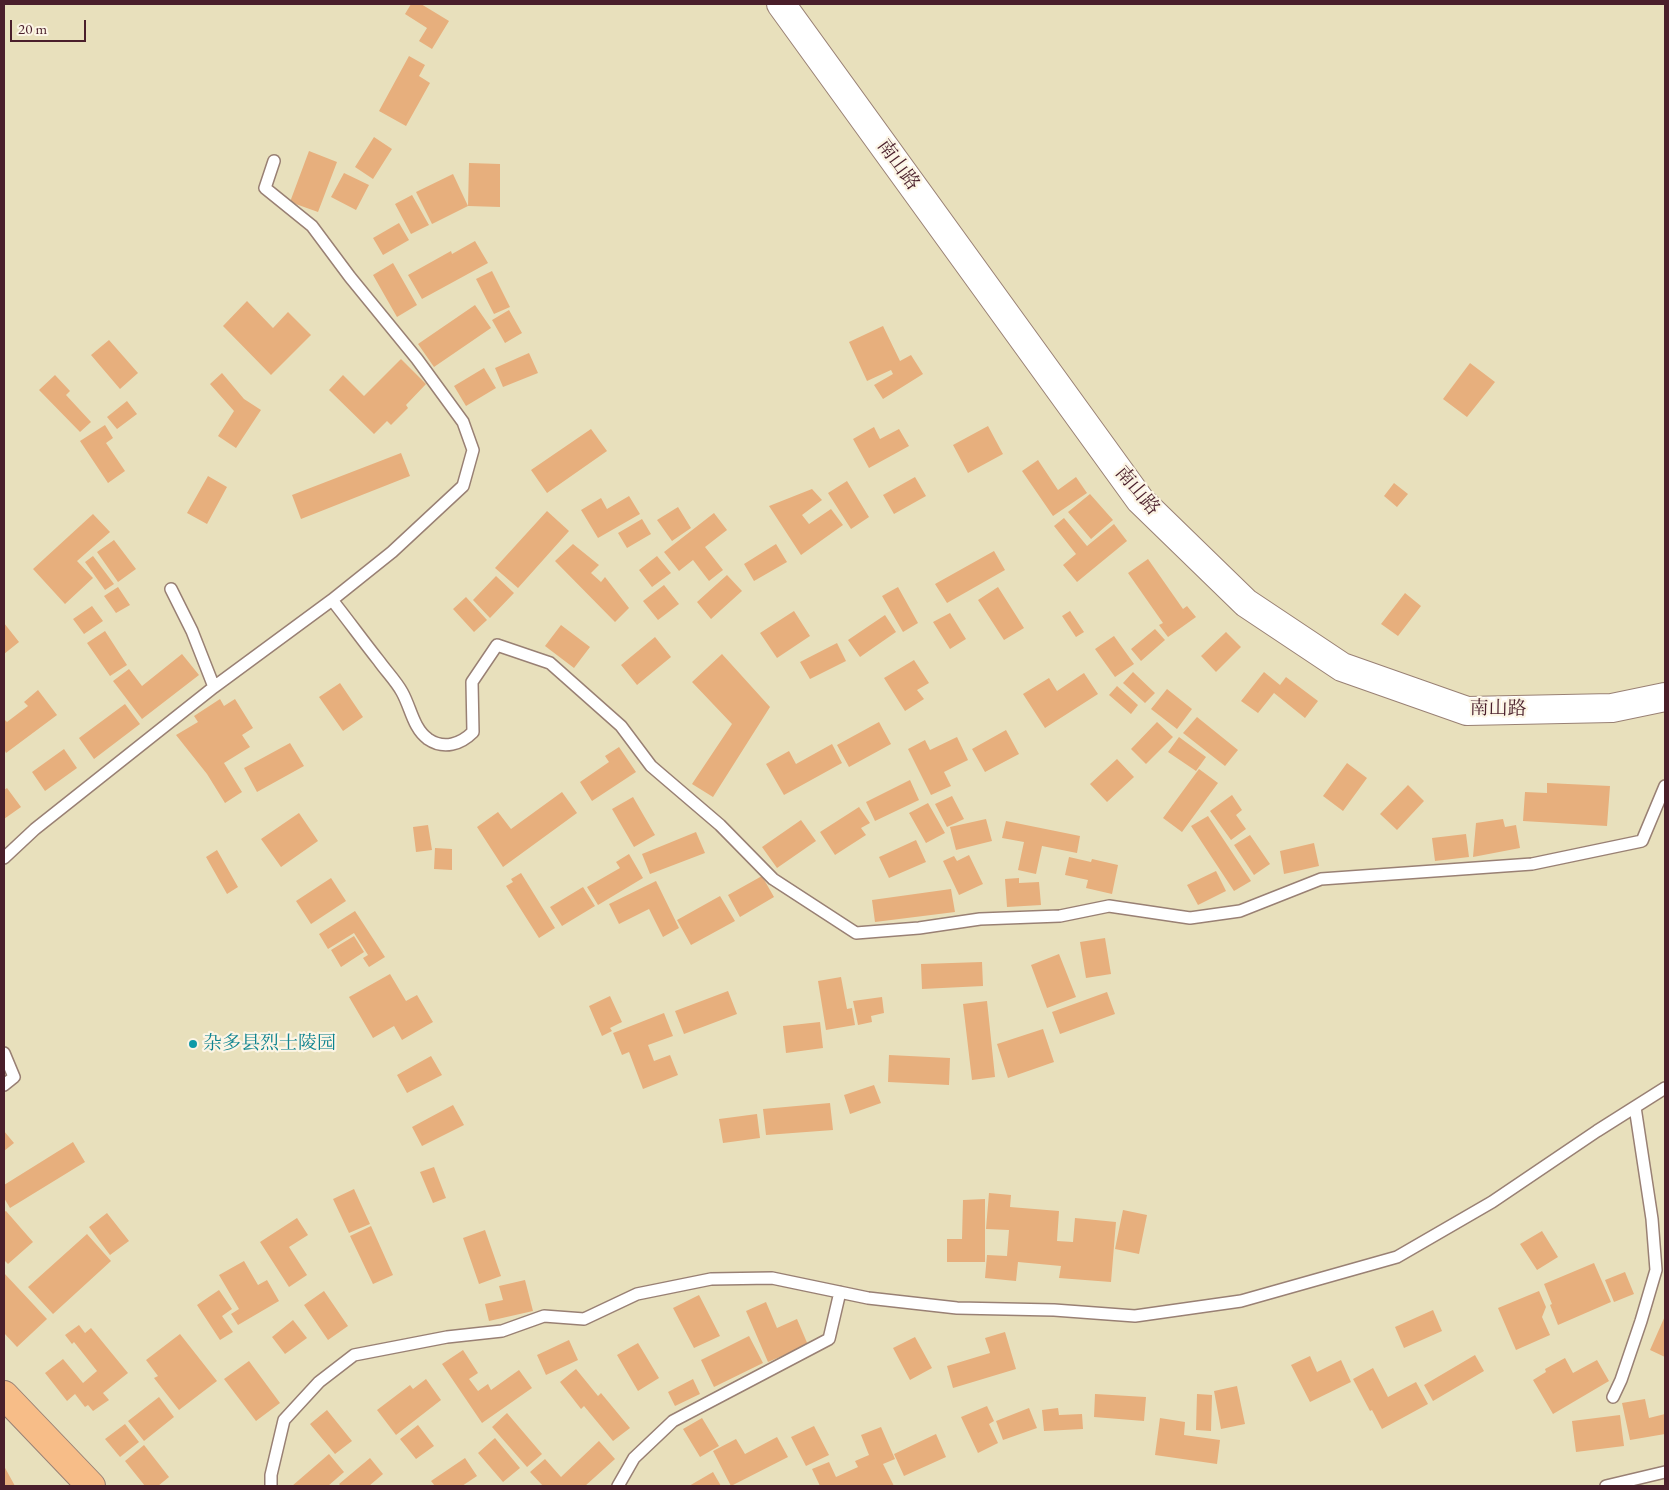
<!DOCTYPE html>
<meta charset="utf-8">
<style>
body{margin:0}
#map{position:relative;width:1669px;height:1490px;overflow:hidden;background:#e8e0bc;font-family:"EB Garamond",serif}
canvas{display:block}
.frame{position:absolute;inset:0;border:5px solid #4a1f2b;pointer-events:none}
.scale{position:absolute;left:10px;top:20px;width:76px;height:22px;box-sizing:border-box;border:2px solid #4a1f2b;border-top:0;padding-left:6px;font-size:15px;line-height:18px;white-space:nowrap;color:#4a1f2b;-webkit-text-stroke:4px #fcf5e5;paint-order:stroke}
</style>
<div id="map">
<canvas width="1669" height="1490"></canvas>
<div class="frame"></div>
<div class="scale">20 m</div>
</div>
<script>
const ctx = document.querySelector('canvas').getContext('2d');
ctx.lineJoin = 'round';
function fillPath(path, color) { ctx.fillStyle = color; ctx.fill(path, 'evenodd'); }
function strokePath(path, color, width, dash) { ctx.strokeStyle = color; ctx.lineWidth = width; ctx.lineCap = dash ? 'butt' : 'round'; ctx.setLineDash(dash || []); ctx.stroke(path); }
function write(font, color, halo, rows, align = 'center') {
  ctx.font = font + ' "EB Garamond","Noto Serif SC",serif'; ctx.lineWidth = 4.5; ctx.setLineDash([]); ctx.textBaseline = 'middle'; ctx.strokeStyle = halo; ctx.fillStyle = color; for (const [text, x, y, turn = 0] of rows) {
    ctx.save(); ctx.translate(x, y); ctx.rotate((+turn || 0) * Math.PI / 180); ctx.textAlign = isNaN(turn) ? turn : align; if (halo) ctx.strokeText(text, 0, 0); ctx.fillText(text, 0, 0); ctx.restore();
  }
}
const building = new Path2D(`
 M411 4H421L449 21 432 49 419 41 427 28 405 14Z
 M409 56 425 65 419 76 430 83 406 126 379 111Z
 M374 137 392 149 373 179 355 167Z
 M309 151 337 162 318 212 290 202Z
 M469 163 500 164V207L468 206Z
 M344 173 369 185 356 210 331 197Z
 M453 174 468 206 432 224 416 192Z
 M412 195 429 225 411 234 395 204Z
 M399 223 409 240 383 255 373 238Z
 M475 241 488 263 422 299 408 275 451 251 452 254Z
 M393 263 417 305 397 317 373 275Z
 M492 271 510 307 494 314 476 279Z
 M247 301 273 328 288 312 311 335 271 375 223 326Z
 M475 305 491 328 434 367 418 344Z
 M509 310 522 333 505 343 492 320Z
 M883 326 900 361 911 355 923 374 883 399 874 385 893 374 891 370 867 381 849 342Z
 M109 340 138 373 120 389 91 355Z
 M529 353 538 373 503 387 495 368Z
 M401 359 426 384 406 405 408 408 391 425 387 421 374 434 329 390 343 375 364 396Z
 M1470 363 1495 382 1467 417 1443 399Z
 M484 368 496 388 466 406 454 386Z
 M222 373 244 399 261 410 236 448 218 436 234 411 210 384Z
 M55 375 70 391 66 395 91 422 80 432 39 390Z
 M127 401 137 414 117 429 107 417Z
 M105 425 113 438 106 443 125 471 108 483 80 441Z
 M988 426 1003 454 968 473 953 445Z
 M874 427 880 439 899 429 909 446 869 468 853 439Z
 M591 429 607 451 547 493 531 470Z
 M401 453 410 476 301 519 292 495Z
 M1038 460 1058 490 1076 477 1087 493 1053 516 1022 471Z
 M208 476 227 487 207 524 187 513Z
 M915 477 926 496 894 514 883 495Z
 M847 481 869 517 851 529 828 493Z
 M1394 483 1408 494 1397 507 1384 496Z
 M812 489 822 500 802 515 809 524 831 509 843 525 801 555 769 506Z
 M1090 494 1113 520 1091 539 1068 512Z
 M629 496 640 514 598 538 581 510 601 498 607 509Z
 M678 507 691 528 672 541 657 520Z
 M547 511 569 531 518 588 495 568Z
 M714 513 727 530 705 547 723 570 709 581 693 560 679 571 664 552Z
 M93 514 110 532 77 561 93 578 65 604 33 569Z
 M1064 518 1087 546 1114 524 1127 541 1077 582 1063 565 1076 554 1054 526Z
 M642 519 651 534 627 548 618 533Z
 M114 540 136 569 118 582 97 552Z
 M573 544 599 565 591 573 601 582 605 577 629 608 615 622 555 561Z
 M776 544 787 562 754 581 744 564Z
 M994 551 1005 570 947 603 935 584Z
 M93 556 114 584 105 590 85 562Z
 M657 556 671 573 652 587 639 570Z
 M1148 559 1183 609 1187 606 1196 617 1168 637 1159 625 1163 623 1128 573Z
 M727 575 742 591 711 619 697 602Z
 M496 576 514 593 490 618 473 600Z
 M664 585 679 604 658 620 643 601Z
 M118 587 130 605 116 613 104 596Z
 M898 587 918 623 903 632 882 596Z
 M998 587 1024 628 1004 640 978 600Z
 M1405 593 1421 606 1398 636 1381 624Z
 M466 597 487 620 474 632 453 609Z
 M92 606 103 621 84 634 73 619Z
 M794 611 810 636 777 658 760 633Z
 M1070 611 1084 632 1076 637 1062 616Z
 M950 613 966 639 950 649 933 622Z
 M885 615 896 632 860 657 848 640Z
 M4 623 19 642 4 654Z
 M561 625 590 647 574 668 545 646Z
 M1155 629 1165 640 1141 661 1131 649Z
 M105 631 127 665 110 676 87 643Z
 M1226 632 1241 647 1216 672 1201 656Z
 M1114 636 1134 664 1115 677 1095 649Z
 M655 637 671 657 637 685 621 665Z
 M837 643 846 661 810 679 800 662Z
 M182 654 199 675 142 719 113 681 129 669 142 686Z
 M722 654 770 707 713 797 692 784 732 724 692 682Z
 M914 660 929 683 917 690 924 699 905 711 884 678Z
 M1133 672 1155 693 1145 703 1123 683Z
 M1264 672 1280 685 1286 677 1318 701 1305 718 1274 693 1258 713 1241 701Z
 M1084 673 1098 694 1045 728 1023 694 1049 678 1057 691Z
 M340 683 363 717 343 731 319 697Z
 M1117 686 1138 705 1131 714 1109 695Z
 M1167 689 1192 709 1177 729 1151 709Z
 M38 690 57 715 6 753 4 749V719L7 722 28 706 24 702Z
 M220 699 224 706 235 699 253 728 242 735 250 747 224 763 242 792 225 803 207 774 176 735 198 722 194 716Z
 M125 704 140 724 94 759 79 738Z
 M1197 717 1238 750 1225 766 1183 733Z
 M879 722 891 744 849 767 837 745Z
 M1157 722 1173 737 1146 764 1131 749Z
 M1006 730 1019 754 985 772 972 749Z
 M957 737 968 760 944 772 951 786 931 795 908 749 925 740 930 750Z
 M1179 737 1206 757 1196 771 1168 752Z
 M290 743 304 766 257 792 244 768Z
 M832 744 842 763 784 795 766 764 789 751 796 764Z
 M619 747 636 772 592 801 580 782 609 762 605 756Z
 M64 749 77 768 45 791 32 772Z
 M1117 759 1134 777 1107 802 1090 784Z
 M1347 763 1367 778 1343 811 1323 796Z
 M1199 769 1218 783 1182 832 1163 818Z
 M910 780 919 800 875 821 866 802Z
 M1547 783 1610 786 1607 826 1523 821 1525 792 1547 793Z
 M1408 785 1424 801 1397 830 1380 814Z
 M7 788 21 807 4 819V790Z
 M562 792 577 813 503 867 477 827 498 812 511 829Z
 M1232 795 1242 810 1236 815 1246 829 1231 840 1210 811Z
 M952 796 964 819 947 827 935 804Z
 M633 797 655 835 634 847 612 809Z
 M928 803 945 833 926 843 909 813Z
 M859 807 870 823 861 828 866 835 835 855 820 832Z
 M299 813 318 841 281 867 261 839Z
 M1208 816 1251 881 1234 891 1191 826Z
 M986 819 992 841 956 850 950 827Z
 M1503 819 1505 827 1516 825 1520 848 1473 857 1476 823Z
 M801 820 816 841 777 868 762 847Z
 M1006 821 1080 836 1077 853 1042 846 1036 874 1018 870 1024 842 1002 838Z
 M428 825 432 850 416 852 413 827Z
 M696 832 705 853 650 874 642 854Z
 M1466 834 1469 857 1435 861 1432 838Z
 M1250 835 1270 864 1254 875 1234 845Z
 M916 840 926 862 889 878 879 857Z
 M1314 843 1319 866 1284 874 1280 851Z
 M435 848 452 849V870L434 869Z
 M217 850 238 887 227 894 206 857Z
 M629 854 643 878 598 905 587 887 620 868 616 862Z
 M969 855 983 884 959 895 943 861 954 856 957 861Z
 M1069 857 1091 862 1092 859 1118 865 1112 894 1086 888 1088 880 1065 875Z
 M1216 871 1226 891 1198 905 1187 885Z
 M521 873 555 928 539 938 506 886 513 882 511 879Z
 M762 876 774 897 740 917 728 895Z
 M331 878 346 901 311 924 296 901Z
 M1019 878V883L1039 882 1041 905 1007 907 1005 879Z
 M656 881 679 928 663 937 649 909 619 924 609 904Z
 M583 887 595 906 562 926 550 907Z
 M951 889 955 912 875 922 872 900Z
 M720 896 735 921 691 945 677 920Z
 M355 911 385 957 369 967 363 958 368 955 354 933 328 949 319 934Z
 M354 936 364 952 341 967 331 950Z
 M1105 938 1111 974 1086 978 1080 942Z
 M1059 954 1076 997 1047 1008 1031 965Z
 M982 962 983 986 922 989 921 964Z
 M390 974 406 1001 417 995 433 1022 402 1040 394 1026 373 1038 349 997Z
 M841 977 847 1009 852 1008 855 1025 826 1030 818 981Z
 M728 991 737 1014 684 1034 675 1011Z
 M1107 992 1115 1014 1060 1034 1052 1012Z
 M610 996 622 1022 610 1028 612 1031 602 1036 589 1006Z
 M882 997 884 1013 871 1016 872 1022 858 1025 853 1001Z
 M987 1001 995 1077 972 1080 963 1004Z
 M664 1013 673 1036 648 1045 654 1061 670 1055 678 1075 643 1089 629 1052 622 1055 613 1033Z
 M820 1022 823 1048 786 1053 783 1026Z
 M1043 1029 1054 1062 1008 1078 997 1044Z
 M889 1055 950 1058 949 1085 888 1082Z
 M431 1056 442 1075 407 1093 397 1075Z
 M874 1085 881 1103 850 1114 844 1095Z
 M830 1103 833 1130 766 1135 763 1109Z
 M453 1105 464 1125 422 1146 412 1127Z
 M757 1114 760 1138 723 1143 719 1119Z
 M4 1131 14 1143 4 1151Z
 M73 1142 85 1162 10 1208 4 1198V1185Z
 M434 1167 446 1198 433 1203 420 1172Z
 M354 1189 370 1224 349 1233 333 1199Z
 M989 1193 1011 1195 1010 1207 1059 1211 1057 1241 1073 1242 1075 1218 1116 1222 1111 1282 1059 1278 1061 1266 1018 1262 1016 1281 985 1278 987 1255 1007 1256 1009 1230 986 1229Z
 M985 1199V1262H947V1239H962L963 1200Z
 M1123 1210 1147 1215 1139 1254 1115 1249Z
 M6 1211 33 1242 8 1264 4 1260V1212Z
 M107 1213 129 1241 110 1255 89 1227Z
 M297 1218 308 1235 289 1247 307 1275 289 1287 260 1242Z
 M371 1226 393 1275 373 1284 350 1236Z
 M485 1230 501 1276 479 1284 463 1238Z
 M1542 1231 1558 1257 1537 1270 1520 1244Z
 M87 1234 111 1261 53 1314 28 1287Z
 M244 1261 258 1285 267 1280 279 1301 238 1325 231 1314 239 1309 219 1275Z
 M1594 1263 1611 1302 1558 1325 1550 1305 1552 1304 1544 1284Z
 M1625 1272 1634 1294 1614 1302 1605 1280Z
 M4 1273 47 1319 17 1347 4 1333Z
 M525 1280 533 1311 489 1321 485 1304 503 1300 499 1286Z
 M219 1290 232 1309 222 1316 233 1332 220 1340 197 1305Z
 M324 1291 348 1326 328 1340 304 1305Z
 M1539 1291 1546 1307 1542 1317 1550 1335 1516 1350 1498 1308Z
 M699 1295 720 1336 694 1348 673 1308Z
 M766 1302 777 1328 797 1319 808 1345 768 1362 746 1311Z
 M1433 1310 1442 1331 1404 1348 1395 1327Z
 M1665 1316V1357L1650 1350Z
 M293 1320 307 1338 285 1354 272 1337Z
 M79 1325 85 1333 91 1328 128 1373 103 1393 109 1400 93 1411 88 1405 85 1407 75 1394 67 1401 45 1373 63 1359 83 1383 97 1371 74 1342 72 1344 65 1335Z
 M1005 1332 1016 1369 953 1388 947 1366 990 1353 985 1338Z
 M180 1334 217 1381 179 1410 154 1378 158 1376 146 1360Z
 M749 1336 763 1363 714 1387 701 1360Z
 M915 1337 932 1368 910 1380 893 1348Z
 M569 1340 578 1360 546 1375 537 1355Z
 M638 1343 659 1378 638 1391 617 1355Z
 M463 1350 478 1373 469 1379 478 1391 488 1384 491 1390 519 1370 532 1388 482 1423 442 1364Z
 M1475 1355 1484 1371 1433 1401 1424 1385Z
 M1310 1356 1317 1372 1341 1360 1351 1382 1310 1402 1291 1365Z
 M1565 1358 1573 1373 1597 1360 1609 1381 1553 1414 1533 1380 1546 1372 1545 1369Z
 M249 1361 280 1403 256 1421 224 1379Z
 M1373 1368 1388 1397 1416 1382 1428 1404 1382 1429 1372 1410 1370 1411 1353 1379Z
 M576 1369 598 1396 601 1393 630 1428 613 1441 584 1406 581 1409 560 1382Z
 M426 1379 441 1400 396 1435 377 1410 410 1385 413 1389Z
 M693 1379 700 1394 675 1406 668 1392Z
 M1237 1386 1245 1424 1221 1429 1214 1391Z
 M1095 1394 1146 1397 1144 1421 1094 1417Z
 M1197 1394 1212 1395 1211 1431 1196 1430Z
 M159 1397 174 1417 144 1441 128 1421Z
 M1645 1399 1649 1418 1665 1414V1434L1630 1440 1622 1403Z
 M987 1406 994 1421 989 1424 998 1443 978 1453 961 1417Z
 M1029 1408 1037 1428 1003 1440 996 1421Z
 M1058 1408 1059 1415 1082 1414 1083 1429 1044 1431 1042 1410Z
 M327 1410 352 1441 335 1454 310 1424Z
 M507 1413 542 1454 527 1467 492 1427Z
 M1620 1415 1624 1446 1576 1452 1572 1421Z
 M702 1418 719 1446 700 1457 683 1429Z
 M1160 1418 1185 1422 1184 1435 1220 1440 1217 1464 1155 1455Z
 M125 1424 139 1442 120 1457 105 1439Z
 M418 1425 434 1446 416 1459 400 1439Z
 M814 1426 829 1455 806 1466 791 1437Z
 M881 1427 895 1459 883 1464 894 1486H820L812 1469 829 1462 836 1477 858 1467 855 1461 869 1455 861 1435Z
 M936 1434 946 1457 904 1476 894 1454Z
 M777 1437 788 1457 731 1486 713 1451 736 1439 745 1454Z
 M495 1438 520 1468 503 1482 478 1453Z
 M599 1441 615 1459 585 1486H543L530 1472 545 1459 561 1477Z
 M144 1445 169 1477 158 1486H145L125 1461Z
 M329 1454 344 1472 328 1486H292Z
 M370 1458 383 1474 369 1486H341L339 1484Z
 M465 1458 477 1476 462 1486H435L431 1481Z
 M4 1466 15 1486H4Z
 M713 1472 721 1486H689Z`);
const service = new Path2D(`
 M274 161 265 188 312 226 350 277 417 359 463 422 473 450 463 486 392 552 332 600
 M214 687 332 600C348 620 363 641 379 661 386 671 396 681 402 692 411 708 413 728 428 739 444 750 461 744 473 732L472 682 497 645 550 663 621 726 651 766 720 825 773 879 856 933 919 928 980 919 1060 916 1109 906 1190 918 1240 911 1321 879 1532 864 1642 841 1665 786
 M4 858 35 829 214 687 192 631 171 589
 M4 1053 14 1077 4 1085
 M1613 1397 1621 1380 1641 1321 1656 1270 1652 1219 1635 1107
 M271 1486V1475L284 1420 319 1382 354 1355 447 1337 502 1331 544 1316 584 1319 637 1294 711 1279 772 1278 868 1298 957 1308 1054 1310 1135 1316 1241 1301 1397 1257 1492 1202 1597 1131 1665 1088
 M618 1486 634 1458 673 1421 829 1339 840 1292
 M1606 1486 1665 1472`);
const tertiary = new Path2D(`
 M781 4 1140 500 1246 603 1342 667 1467 711 1612 708 1665 697`);
const primary = new Path2D(`
 M4 1395 91 1486`);
const markers = [
 [193,1044,5,"#0f9aa8"]
];
const streetNames = [
 ["南山路",898,165,54],
 ["南山路",1137,491,50],
 ["南山路",1498,709,1]
];
const cultureNames = [
 ["杂多县烈士陵园",203,1044]
];
fillPath(building, '#e7af7d');
strokePath(service, '#998074', 14);
strokePath(tertiary, '#998074', 30);
strokePath(primary, '#998074', 30);
strokePath(service, '#fff', 11);
strokePath(tertiary, '#fff', 28);
strokePath(primary, '#f7bd88', 28);
for (const [x, y, r, color] of markers) { const dot = new Path2D(); dot.arc(x, y, r, 0, 2 * Math.PI); ctx.fillStyle = color; ctx.fill(dot); strokePath(dot, '#fcf5e5', 2); }
write('19px', '#4a1f2b', '#fcf5e5', streetNames);
write('19px', '#0d838f', '#fcf5e5', cultureNames, 'left');
</script>
